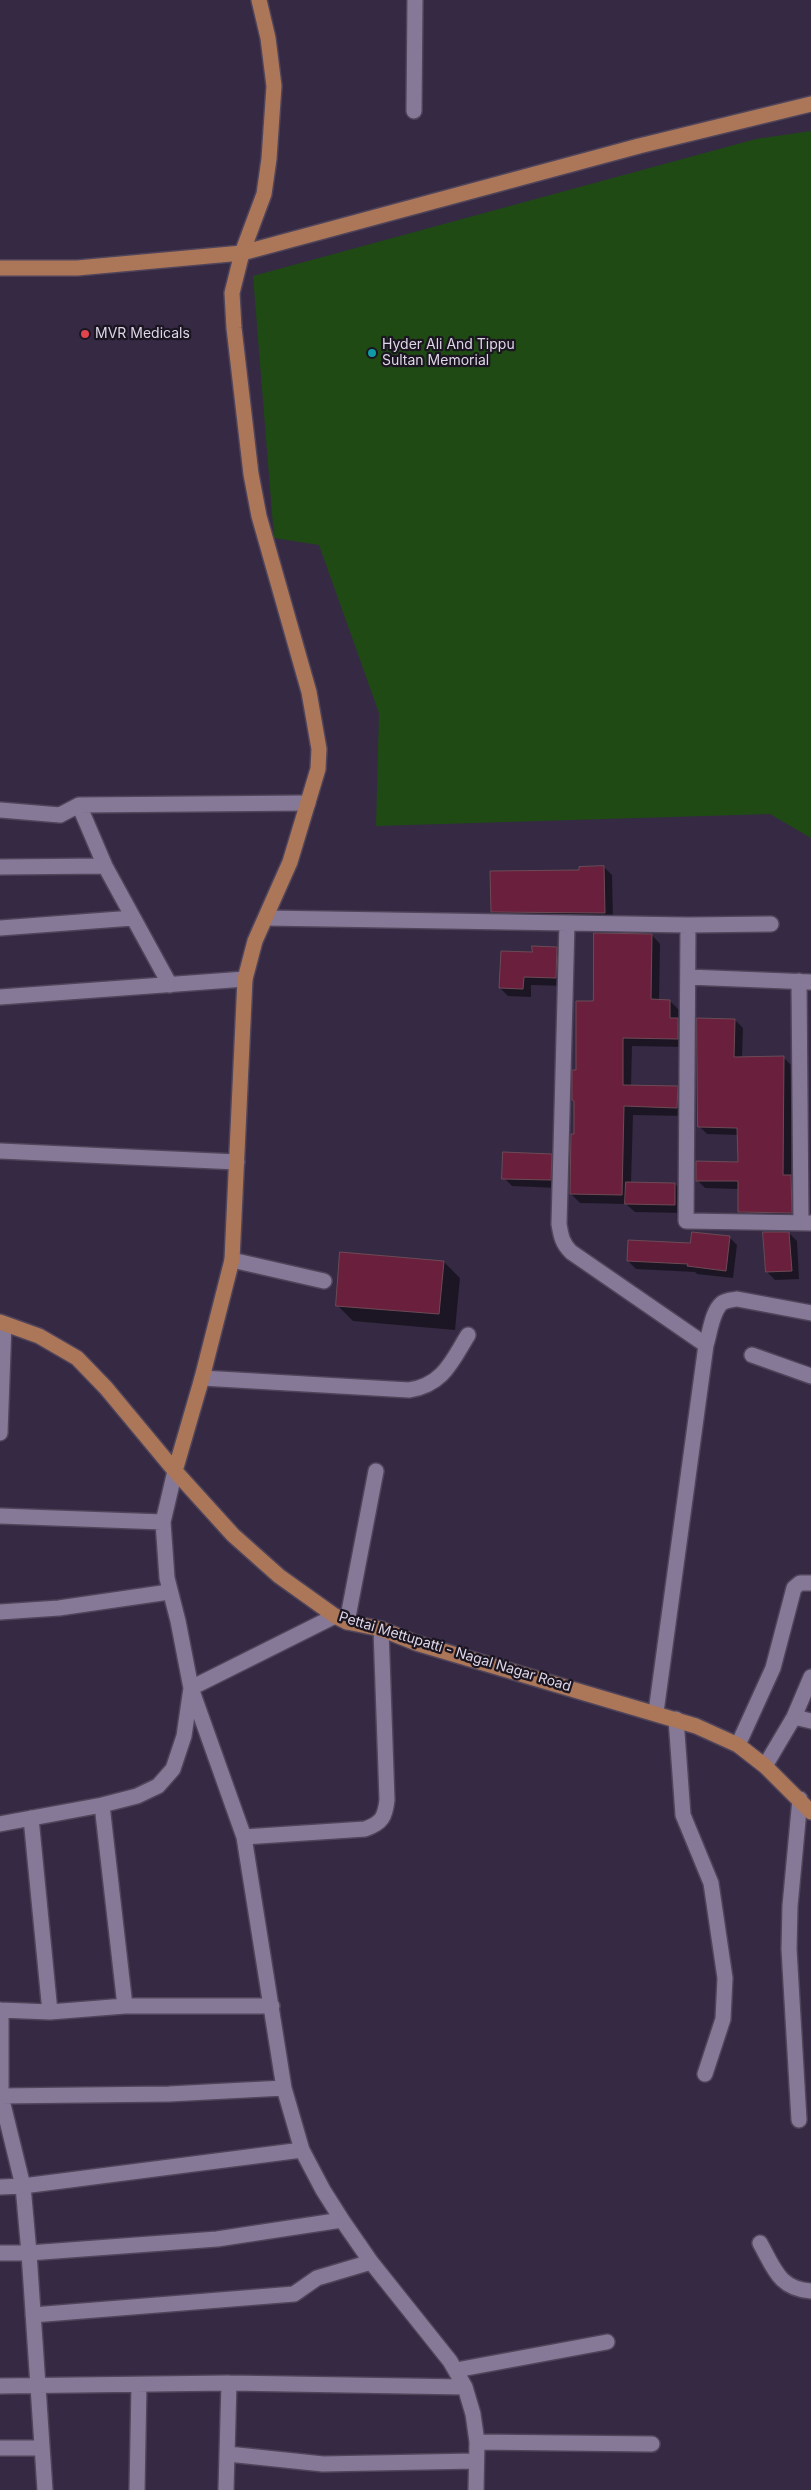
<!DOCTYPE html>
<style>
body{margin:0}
canvas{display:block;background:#352943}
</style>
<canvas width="811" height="2490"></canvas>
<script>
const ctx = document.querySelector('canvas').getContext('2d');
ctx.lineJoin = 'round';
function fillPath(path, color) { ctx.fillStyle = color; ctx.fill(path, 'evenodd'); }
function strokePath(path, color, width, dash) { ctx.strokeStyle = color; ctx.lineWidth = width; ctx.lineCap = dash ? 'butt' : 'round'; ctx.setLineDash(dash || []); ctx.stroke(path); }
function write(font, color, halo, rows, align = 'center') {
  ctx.font = font + ' Inter,sans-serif'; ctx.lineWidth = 4.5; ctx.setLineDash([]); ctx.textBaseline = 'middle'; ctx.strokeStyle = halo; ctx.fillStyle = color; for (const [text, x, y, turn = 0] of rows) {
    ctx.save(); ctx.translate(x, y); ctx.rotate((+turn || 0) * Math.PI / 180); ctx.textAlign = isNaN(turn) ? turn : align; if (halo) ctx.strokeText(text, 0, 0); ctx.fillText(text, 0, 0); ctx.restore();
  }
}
const green = new Path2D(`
 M811 131V838L770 814 376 826 379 713 319 545 274 538 253 276 756 139Z`);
const shadow = new Path2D(`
 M604 867 612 875 613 920H500L492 912 580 871Z
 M652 935 660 944 659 1001H670L679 1010V1020L686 1028V1047L632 1046 631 1086 677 1087 686 1096V1116L633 1115 631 1183 675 1184 683 1192 682 1213 635 1212 626 1204 580 1203 571 1194 577 1072 594 1002Z
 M556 949 565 957 564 986 531 985V997L508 996 500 988 533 954Z
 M735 1020 743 1028 742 1058H784L792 1066 791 1176 799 1184V1220H748L740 1212 739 1189 705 1188 697 1180 739 1164V1135L707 1134 699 1126 700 1110 697 1107 700 1048Z
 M551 1155 559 1163 558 1188 512 1186 504 1178Z
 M789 1233 797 1241 799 1279 775 1280 767 1272Z
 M729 1237 737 1245 733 1278 697 1274 695 1272 636 1269 628 1261Z
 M444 1262 460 1278 455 1330 353 1321 337 1305Z`);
const building = new Path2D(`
 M604 866 605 913 491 912 490 871 579 870V867Z
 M594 933 652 934 651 999 670 1000V1018H678V1039L623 1038V1085L678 1086 677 1108 624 1106 622 1195 570 1194 571 1134H574V1101L572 1100V1070H576V1001H593Z
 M532 946 557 947 556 978 524 977 523 989 499 988 501 951 532 952Z
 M697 1018 735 1019 734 1057 784 1056 783 1175H791L792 1213 738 1212V1181H696V1161L738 1162 737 1128 698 1127Z
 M503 1152 552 1154 551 1180 502 1179Z
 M626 1182 675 1183V1205L625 1204Z
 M692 1232 730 1236 726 1271 687 1266 688 1264 627 1261 628 1240 690 1243Z
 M763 1232H789L792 1271 766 1272Z
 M340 1252 444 1261 439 1314 336 1306Z`);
const minor = new Path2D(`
 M414 111 415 0
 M79 805 105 866 170 985
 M0 810 60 815 79 805 308 803
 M0 867 105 866
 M266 918 688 925 771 924
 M567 923 559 1224C561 1236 562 1243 571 1252L706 1345 656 1712
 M688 925 686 1221 811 1223
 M0 928 133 918
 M688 977 811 982
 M799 981 801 1222
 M0 997 245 979
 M0 1151 237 1162
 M232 1260 324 1281
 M706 1345C710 1333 712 1311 722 1303 726 1300 732 1300 737 1299L811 1313
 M752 1355 811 1376
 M202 1378 409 1390C443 1385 452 1361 468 1335
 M0 1433 4 1324
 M0 1516 163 1522
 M0 1612 59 1608 169 1592
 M335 1616 191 1688 244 1837 284 2088 302 2150 323 2190 342 2220 371 2262 450 2361 465 2387 473 2414 477 2442 476 2490
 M347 1622 376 1471
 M794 1717 811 1721
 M676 1719 683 1815 711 1883 725 1978 723 2019 705 2074
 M738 1745 773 1668 794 1588 800 1583H811
 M765 1766 794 1717 811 1677
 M102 1805 125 2006
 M31 1818 50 2012
 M0 1824 102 1805 137 1796 158 1786 173 1769 184 1736 191 1688 178 1621 167 1578 163 1522 175 1471
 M244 1837 365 1829C382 1823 385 1817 387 1800L381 1629
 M0 2010 50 2012 125 2006H272
 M0 2096 169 2094 284 2088
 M799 2120 789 1949 790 1906 800 1799
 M0 2187 23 2186 1 2096V2010
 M760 2243C774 2268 779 2289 811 2291
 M0 2253H29L23 2186 302 2150
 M33 2315 294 2294 317 2278 371 2262
 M456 2370 607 2342
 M0 2386 229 2383 465 2387
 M477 2442 652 2444
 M0 2448H42
 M228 2454 323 2464 475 2461
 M45 2490 29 2253 217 2239 342 2220
 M137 2490 139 2385
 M226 2490 229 2383`);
const major = new Path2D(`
 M0 268H77L242 253 639 146 811 104
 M0 1322 39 1336 77 1358 106 1388 175 1471 233 1535 279 1576 335 1616 347 1622 381 1629 416 1643 696 1726 738 1745 765 1766 811 1812
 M175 1471 202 1378 232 1260 245 979 255 941 290 862 318 769 319 749 309 692 259 516 251 474 234 328 232 293 242 253 264 194 269 159 274 86 268 38 259 0`);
const markers = [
 [85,334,5,"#e0444e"],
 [372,353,5,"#0f9aa8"]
];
const poiNames = [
 ["MVR Medicals",95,334],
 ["Hyder Ali And Tippu",382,345],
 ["Sultan Memorial",382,361]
];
const streetNames = [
 ["Pettai Mettupatti - Nagal Nagar Road",455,1652,17]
];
fillPath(green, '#1f4a14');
fillPath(shadow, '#0007');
fillPath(building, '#6a203d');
strokePath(building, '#6c4a55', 1);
strokePath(minor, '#4f445a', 18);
strokePath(major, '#4f445a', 18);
strokePath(minor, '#867897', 15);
strokePath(major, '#ac7659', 15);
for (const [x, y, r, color] of markers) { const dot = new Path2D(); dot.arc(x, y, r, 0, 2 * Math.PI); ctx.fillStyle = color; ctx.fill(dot); strokePath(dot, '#1a1520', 2); }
write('14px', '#ded6e7', '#1a1520', poiNames, 'left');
write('14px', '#ded6e7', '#1a1520', streetNames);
</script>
